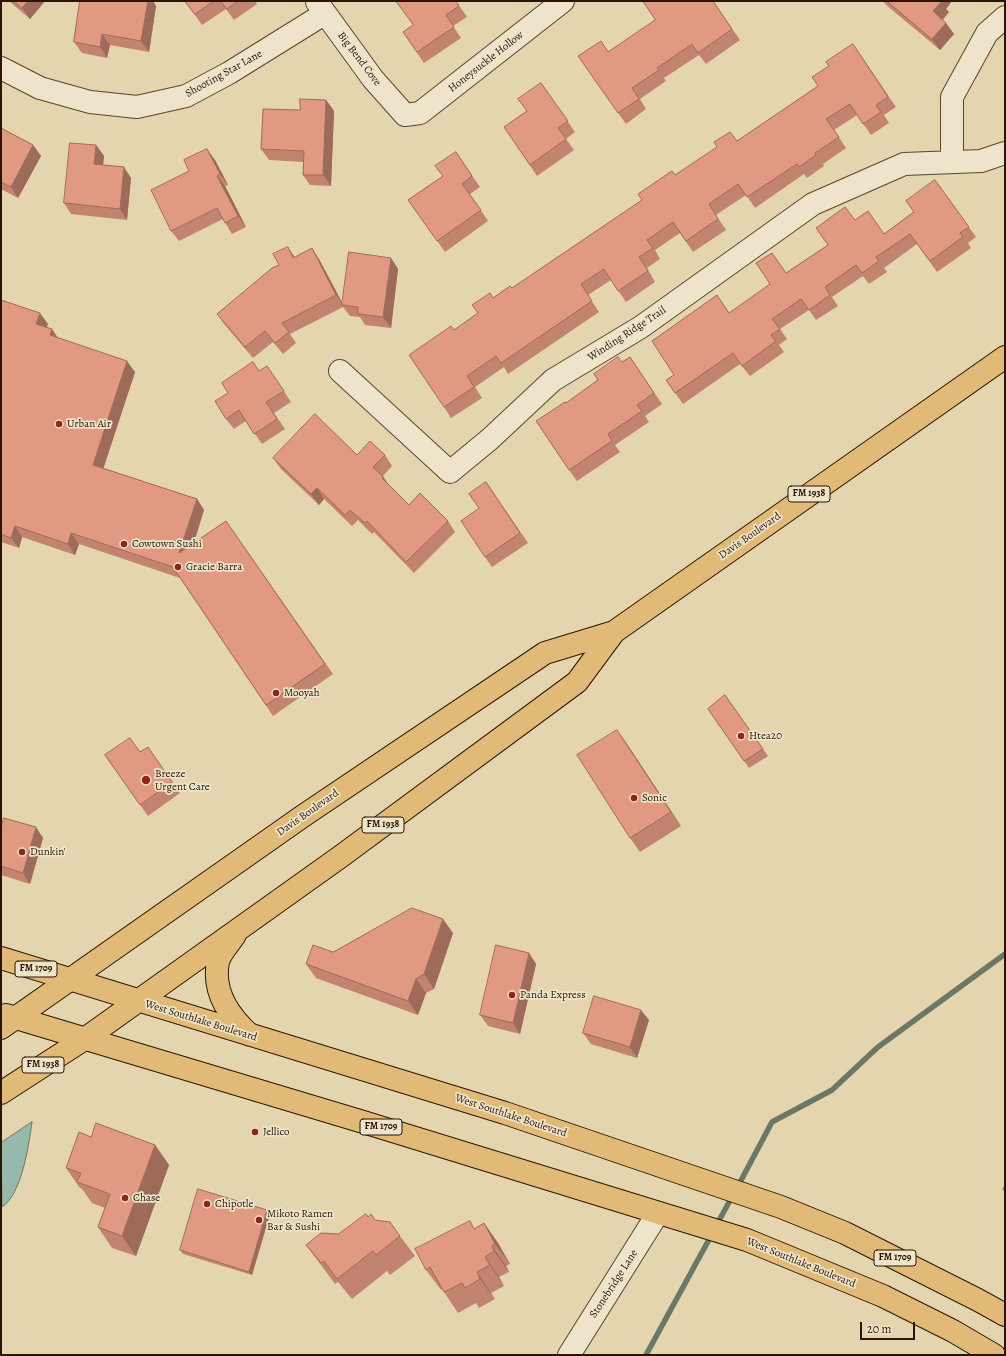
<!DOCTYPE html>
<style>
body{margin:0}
#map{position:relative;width:1006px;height:1356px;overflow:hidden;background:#e4d5af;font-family:Alegreya,serif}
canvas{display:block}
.frame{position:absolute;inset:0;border:2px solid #2b1500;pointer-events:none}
.scale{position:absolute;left:860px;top:1322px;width:55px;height:18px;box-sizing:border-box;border:2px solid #2b1500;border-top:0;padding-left:5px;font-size:12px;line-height:14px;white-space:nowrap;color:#2b1500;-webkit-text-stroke:3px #ede4cb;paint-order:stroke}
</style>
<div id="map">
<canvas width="1006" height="1356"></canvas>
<div class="frame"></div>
<div class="scale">20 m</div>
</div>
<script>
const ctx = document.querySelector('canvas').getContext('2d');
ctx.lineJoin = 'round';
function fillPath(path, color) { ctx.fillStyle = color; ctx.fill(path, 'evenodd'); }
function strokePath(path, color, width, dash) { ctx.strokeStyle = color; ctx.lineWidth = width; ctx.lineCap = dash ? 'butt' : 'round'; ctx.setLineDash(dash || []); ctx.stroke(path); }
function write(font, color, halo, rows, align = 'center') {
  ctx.font = font + ' Alegreya,serif'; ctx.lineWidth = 3.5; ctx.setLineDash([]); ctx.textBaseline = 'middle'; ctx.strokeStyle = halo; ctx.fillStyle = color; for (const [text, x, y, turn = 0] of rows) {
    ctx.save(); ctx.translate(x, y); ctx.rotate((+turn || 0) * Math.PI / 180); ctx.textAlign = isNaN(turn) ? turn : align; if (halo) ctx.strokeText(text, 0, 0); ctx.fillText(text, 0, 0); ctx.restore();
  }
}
const water = new Path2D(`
 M32 1122C29 1144 22 1194 2 1207L1 1143Z`);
const stream = new Path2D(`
 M737 1188 772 1122 832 1090 878 1047 1005 954
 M716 1226 733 1195
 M646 1355 712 1234`);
const street = new Path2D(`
 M317 2 373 79 405 115 420 113 563 1
 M1 68 40 88 90 102 137 107 186 96 229 73 324 14
 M952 162V97L987 33 1005 17
 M340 371 450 472 490 439 553 380 641 327 813 204 904 164 981 161 1005 153
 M569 1355 658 1213`);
const primary = new Path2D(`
 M235 935C230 943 220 953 218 962 212 992 229 1016 250 1035
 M1 958 505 1113 781 1207 845 1233 978 1300 1005 1315
 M6 1015 360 1121 747 1240 883 1296 953 1331 994 1355
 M1 1028 303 816 545 653 614 632 1005 357
 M1 1093 86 1038 340 857 577 682 614 632`);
const wall = new Path2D(`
 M9 1H45L30 19Z
 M80 1H153L156 6 149 52 110 45 107 58 82 53 74 42Z
 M185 1H255L257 4 234 20 226 9 202 25Z
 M456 1 467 17 453 26 461 38 424 63 403 32Z
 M713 1 740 40 706 64 699 55 664 78 666 81 640 99 646 109 626 124 578 56 609 52Z
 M883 1H952L946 9 949 12 943 20 954 34 940 50 885 4Z
 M860 54 896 107 884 115 889 123 871 135 857 115 834 130 846 148 823 164 824 166 807 178 804 174 755 208 746 195 716 215 726 230 693 252 680 233 655 250 660 259 647 268 655 282 626 302 611 280 588 295 599 312 508 374 504 367 475 387 482 398 451 418 444 407 454 330 478 313 493 298 512 288 642 200 675 175 737 141 818 86Z
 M541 83 575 132 566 139 574 150 537 176 504 127 527 111Z
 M326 100 334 111 331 186 310 185 303 175V162L269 160 261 149 300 110Z
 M1 128 33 145 41 156 18 198 1 189Z
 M96 145 104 156 103 165 131 178 127 220 71 214 64 203Z
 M456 152 480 187 470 194 488 221 445 252 408 200 443 176Z
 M215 160 228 185 225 186 246 227 232 234 223 219 179 241 171 231Z
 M935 180 976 237 968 243 971 248 937 272 917 244 884 268 887 272 869 284 863 276 832 297 838 306 816 320 809 310 780 329 787 339 779 345 784 352 750 376 740 364 683 404 666 380 674 375 786 273 828 245 855 220 884 234 913 212Z
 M295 257 319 259 342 303 391 258 398 269 391 328 365 325 360 317 350 316 343 307 290 334 296 343 283 354 273 342 253 358 225 325 217 314Z
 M1 300 48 324 46 327 52 329 58 338 135 372 103 468 197 499 204 510 194 543 226 521 333 674 273 716 180 578 79 544 75 555 22 537 19 548 1 542Z
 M630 357 662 404 645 416 649 422 615 445 620 452 577 481 569 470 566 403Z
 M253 362 259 371 267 366 291 402 274 413 285 429 262 444 246 421 234 429 226 419 228 393Z
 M357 455H385L392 466 383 476 389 485 409 505 448 521 455 532 414 573 374 532 372 534 358 520 352 526 324 499 319 505 281 469 273 458Z
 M486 482 528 543 492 567 485 557 479 508Z
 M725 695 768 756 749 768 708 709Z
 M627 744 681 826 640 852 630 838Z
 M148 747 180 793 148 816 105 755 140 752Z
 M1 828 43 838 30 884 1 875Z
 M453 933 434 989 426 993 418 1015 316 978 306 964 333 952Z
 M529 953 536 964 520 1034 488 1026 480 1015Z
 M649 1020 637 1058 591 1044 583 1033Z
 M91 1137 155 1145 169 1165 136 1256 112 1248 98 1227 105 1208 92 1203 82 1189 80 1188 66 1168Z
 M270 1214 252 1275 183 1254 180 1250Z
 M368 1217 375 1220 400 1236 415 1256 390 1275 387 1271 352 1299 338 1282 335 1284 321 1265 306 1245 338 1234Z
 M484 1223 498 1243 510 1264 506 1266 509 1272 499 1277 504 1286 491 1293 495 1299 479 1308 476 1303 458 1313 442 1289 441 1290 426 1270 475 1228Z`);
const shadedWall = new Path2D(`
 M28 1H45L30 19 22 8Z
 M148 1H153L156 6 149 52 141 41Z
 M939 1H952L946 9 949 12 940 22 933 11Z
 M946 23 954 34 940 50 932 39Z
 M102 34 110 45 107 58 100 47Z
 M326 100 334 111 331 186 323 175Z
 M33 145 41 156 18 198 11 187Z
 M96 145 104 156 102 175 94 164Z
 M207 149 215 160 228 185 220 174Z
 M124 167 131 178 127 220 120 209Z
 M217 176 225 186 246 227 238 216Z
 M288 247 295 258H293Z
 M312 248 319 259 344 306 336 295Z
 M391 258 398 269 391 328 383 317Z
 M40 313 48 324 44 335 36 324Z
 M52 329 59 340 50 335Z
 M127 361 135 372 101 476 93 465Z
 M383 477 391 488 382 478Z
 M317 488 324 499 319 505 311 494Z
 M197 499 204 510 187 564 179 553Z
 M15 526 22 537 19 548 11 538Z
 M71 533 79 544 75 555 68 544Z
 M617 730 627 744 681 826 671 812Z
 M36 827 43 838 30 884 23 873Z
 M443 919 453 933 434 989 424 974Z
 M529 953 536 964 520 1034 513 1023Z
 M416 979 426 993 418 1015 408 1001Z
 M641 1010 649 1020 637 1058 630 1047Z
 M155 1145 169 1165 136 1256 122 1236Z
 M267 1210 270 1214 252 1275 249 1272Z
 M484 1223 498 1243 510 1264 495 1244Z
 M492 1246 506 1266 509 1272 494 1251Z
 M485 1257 499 1277 504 1286 490 1265Z
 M477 1272 495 1299 480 1279Z`);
const building = new Path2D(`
 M14 1H28L22 8Z
 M80 1H148L141 41 102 34 100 47 74 42Z
 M185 1H214L195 14Z
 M221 1H238L227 9Z
 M396 1H456L459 6 446 15 454 27 417 52 403 32 413 25Z
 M643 1H713L732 29 698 53 692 44 657 68 659 70 632 88 639 99 618 113 578 56 601 41 608 52 655 20Z
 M887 1H940L941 2 933 11 946 23 932 39Z
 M853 44 888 97 876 105 881 112 863 124 850 104 826 119 839 137 815 153 816 155 799 167 797 164 747 197 738 184 709 204 718 219 686 241 673 222 647 240 653 248 639 257 648 271 618 291 604 269 581 284 592 301 501 363 496 356 467 376 474 387 444 407 409 355 451 326 454 330 478 313 472 305 490 293 493 298 510 286 512 288 642 200 638 194 672 171 675 175 717 147 714 142 730 132 737 141 818 86 812 77 829 66 826 62Z
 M541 83 568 121 558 128 566 139 530 165 504 127 527 111 518 99Z
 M300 99 326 100 323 175H303L304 151 261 149 263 109 300 110Z
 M1 128 33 145 11 187 1 182Z
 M70 143 96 145 94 164 124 167 120 209 64 203Z
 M207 149 220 174 217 176 238 216 225 223 217 208 171 231 151 190 189 171 184 160Z
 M456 152 472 176 462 184 481 210 437 241 408 200 443 176 435 166Z
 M935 180 969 227 960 233 963 237 930 261 910 234 876 257 879 261 862 273 856 265 825 287 830 295 809 310 801 299 772 319 780 329 771 335 776 341 742 366 733 353 675 393 666 380 674 375 652 341 717 295 729 313 770 284 756 263 772 253 786 273 828 245 816 228 845 207 855 220 868 211 884 234 914 212 906 201Z
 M288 247 293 258 312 248 336 295 282 323 289 332 275 343 265 331 245 347 217 314 272 268 279 265 273 254Z
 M349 252 391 258 383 317 358 314V307L342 305Z
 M1 300 40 313 36 324 52 329 50 335 127 361 93 465 197 499 179 553 226 521 325 664 266 705 173 567 71 533 68 544 15 526 11 538 1 534Z
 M618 357 622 362 630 357 654 393 637 405 642 411 608 434 612 441 569 470 536 421 565 402 566 403 598 380 594 374Z
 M253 362 259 371 267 366 284 391 266 402 277 419 254 434 239 410 226 419 215 401 228 393 222 383Z
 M315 414 357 455 370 441 385 455 373 467 383 477 382 478 409 505 420 493 448 521 406 562 367 521 365 523 350 510 345 515 317 488 311 494 273 458Z
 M486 482 520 533 485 557 461 521 479 508 469 494Z
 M725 695 763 749 744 761 708 709Z
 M617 730 671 812 630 838 577 755Z
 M130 738 140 752 148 747 172 782 140 805 105 755Z
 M4 818 36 827 23 873 1 866V828Z
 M412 908 443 919 424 974 416 979 408 1001 306 964 313 945 333 952Z
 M496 945 529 953 513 1023 480 1015Z
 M594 996 641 1010 630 1047 583 1033Z
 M96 1123 155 1145 122 1236 98 1227 110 1194 77 1182 81 1173 66 1168 79 1132 91 1137Z
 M1005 1186V1192L1003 1189Z
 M198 1189 267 1210 249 1272 180 1250Z
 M366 1214 368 1217 371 1214 375 1220 390 1222 400 1236 376 1255 373 1251 337 1279 324 1261 321 1263 306 1245 321 1233 338 1234Z
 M470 1221 474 1229 484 1223 495 1244 492 1246 494 1251 485 1257 490 1265 477 1272 480 1279 465 1288 462 1283 444 1292 430 1267 426 1270 415 1249Z`);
const markers = [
 [59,424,4,"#8f2418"],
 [124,544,4,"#8f2418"],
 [178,567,4,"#8f2418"],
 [276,693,4,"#8f2418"],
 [741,736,4,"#8f2418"],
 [146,780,5,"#8f2418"],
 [634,798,4,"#8f2418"],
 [22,852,4,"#8f2418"],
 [512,995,4,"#8f2418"],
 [255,1132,4,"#8f2418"],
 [125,1198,4,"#8f2418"],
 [207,1204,4,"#8f2418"],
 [259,1220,4,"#8f2418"]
];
const shields = [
 [809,494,42],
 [383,825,42],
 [36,969,42],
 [43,1065,42],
 [381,1127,42],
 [895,1258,42]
];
const shieldNames = [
 ["FM 1938",809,494],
 ["FM 1938",383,825],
 ["FM 1709",36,969],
 ["FM 1938",43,1065],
 ["FM 1709",381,1127],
 ["FM 1709",895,1258]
];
const streetNames = [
 ["Big Bend Cove",359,59,53],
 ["Honeysuckle Hollow",486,62,-38],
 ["Shooting Star Lane",224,74,-29],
 ["Winding Ridge Trail",627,334,-33],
 ["Davis Boulevard",750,536,-35],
 ["Davis Boulevard",308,813,-35],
 ["West Southlake Boulevard",201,1021,17],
 ["West Southlake Boulevard",511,1116,18],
 ["West Southlake Boulevard",801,1263,22],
 ["Stonebridge Lane",614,1284,-57]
];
const poiNames = [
 ["Urban Air",67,424],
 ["Cowtown Sushi",132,544],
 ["Gracie Barra",186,567],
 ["Mooyah",284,693],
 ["Htea20",749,736],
 ["Breeze",155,774],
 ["Urgent Care",155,787],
 ["Sonic",642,798],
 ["Dunkin'",30,852],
 ["Panda Express",520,995],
 ["Jellico",263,1132],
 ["Chase",133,1198],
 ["Chipotle",215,1204],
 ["Mikoto Ramen",267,1214],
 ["Bar & Sushi",267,1227]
];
fillPath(water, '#95b9ab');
strokePath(water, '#6b7767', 1);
strokePath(stream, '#6b7767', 5.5);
strokePath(street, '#59452c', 24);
strokePath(primary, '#2b1500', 24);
strokePath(street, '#ede4cb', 22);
strokePath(primary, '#e2ba78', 22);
fillPath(wall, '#c2846f');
fillPath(shadedWall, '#9e6b5a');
fillPath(building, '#e29981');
strokePath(building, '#9e6b5a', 1);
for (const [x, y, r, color] of markers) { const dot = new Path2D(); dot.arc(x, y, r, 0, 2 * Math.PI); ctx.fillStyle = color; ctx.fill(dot); strokePath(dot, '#ede4cb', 1.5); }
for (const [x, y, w] of shields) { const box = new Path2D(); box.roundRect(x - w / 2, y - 8, w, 16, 3); ctx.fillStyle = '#ede4cb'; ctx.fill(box); strokePath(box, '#2b1500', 1); }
write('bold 10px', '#2b1500', null, shieldNames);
write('11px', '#2b1500', '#ede4cb', streetNames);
write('11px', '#2b1500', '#ede4cb', poiNames, 'left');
</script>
